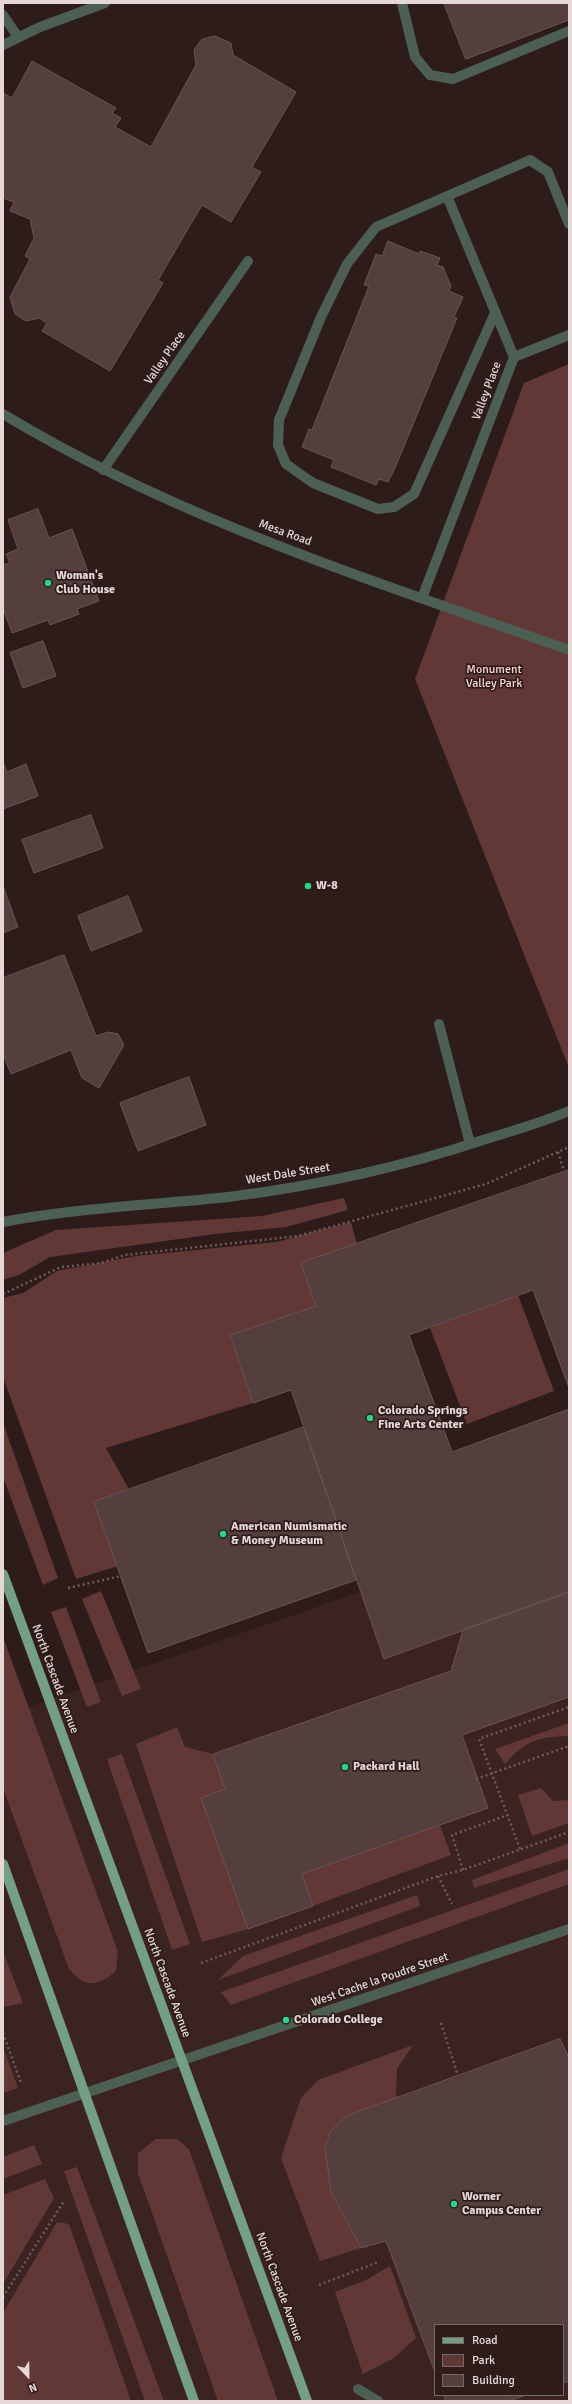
<!DOCTYPE html>
<style>
body{margin:0}
#map{position:relative;width:572px;height:2404px;overflow:hidden;background:#2e1c1b;font-family:Signika,sans-serif}
canvas{display:block}
.frame{position:absolute;inset:0;border:4px solid #e5d8d7;pointer-events:none}
.legend{position:absolute;left:434px;top:2324px;width:130px;height:72px;box-sizing:border-box;background:#2e1c1b;border:1px solid #776766;margin:0;padding:5px 7px;list-style:none;font-size:12px;color:#e5d8d7}
.legend li{display:flex;align-items:center;gap:8px;height:20px}
.legend b{width:20px;border:1px solid #776766}
.north{position:absolute;left:8px;top:2356px;width:40px;height:40px;-webkit-text-stroke:3px #2e1c1b;paint-order:stroke;rotate:158deg;font-size:11px;font-weight:700;line-height:16px;text-align:center;color:#e5d8d7}
.north::after{content:'';display:block;margin:auto;width:14px;height:18px;background:#e5d8d7;clip-path:polygon(50% 0,100% 100%,50% 72%,0 100%)}
</style>
<div id="map">
<canvas width="572" height="2404"></canvas>
<div class="frame"></div>
<ul class="legend">
<li><b style="height:5px;background:#739f84"></b>Road</li>
<li><b style="height:11px;background:#623837"></b>Park</li>
<li><b style="height:11px;background:#543f3e"></b>Building</li>
</ul>
<div class="north">N</div>
</div>
<script>
const ctx = document.querySelector('canvas').getContext('2d');
ctx.lineJoin = 'round';
function fillPath(path, color) { ctx.fillStyle = color; ctx.fill(path, 'evenodd'); }
function strokePath(path, color, width, dash) { ctx.strokeStyle = color; ctx.lineWidth = width; ctx.lineCap = dash ? 'butt' : 'round'; ctx.setLineDash(dash || []); ctx.stroke(path); }
function write(font, color, halo, rows, align = 'center') {
  ctx.font = font + ' Signika,sans-serif'; ctx.lineWidth = 3.5; ctx.setLineDash([]); ctx.textBaseline = 'middle'; ctx.strokeStyle = halo; ctx.fillStyle = color; for (const [text, x, y, turn = 0] of rows) {
    ctx.save(); ctx.translate(x, y); ctx.rotate((+turn || 0) * Math.PI / 180); ctx.textAlign = isNaN(turn) ? turn : align; if (halo) ctx.strokeText(text, 0, 0); ctx.fillText(text, 0, 0); ctx.restore();
  }
}
const built = new Path2D(`
 M360 1592 389 1656 569 1593V2401H3V1716ZM435 2325H563V2395H435Z`);
const green = new Path2D(`
 M569 364V1068L415 679 524 383Z
 M344 1198 348 1210 286 1227 215 1234 50 1257 19 1275 3 1280V1253L56 1230 262 1216Z
 M351 1222 357 1244 301 1263 316 1306 230 1336 253 1403 106 1448 129 1489 94 1502 118 1566 76 1579 3 1377V1298L23 1293 57 1271 136 1256 276 1242Z
 M518 1295 554 1391 467 1424 430 1328Z
 M3 1423 58 1578 43 1585 3 1477Z
 M101 1591 141 1689 122 1696 82 1599Z
 M66 1607 101 1702 87 1707 51 1612Z
 M3 1637 118 1952 116 1971C98 1987 84 1988 69 1969L3 1788Z
 M569 1723V1736C538 1737 526 1740 505 1764L495 1749Z
 M177 1727 185 1747 213 1754 225 1789 202 1798 248 1929 202 1942 136 1744Z
 M122 1754 190 1944 172 1950 107 1759Z
 M541 1788 553 1801 569 1800V1823L532 1836 518 1795Z
 M440 1825 451 1855 313 1906 302 1874Z
 M569 1843V1858L474 1888 472 1880Z
 M569 1869V1884L231 2005 221 1992Z
 M417 1895 420 1906 218 1980 243 1956Z
 M3 1952 23 2003 5 2007 3 2001Z
 M413 2045 397 2069 396 2098 346 2116 330 2132 325 2148 331 2192 361 2248 320 2261 281 2158 301 2098 318 2080Z
 M3 2047 18 2088 3 2093Z
 M156 2139H177L189 2149 278 2401H218L138 2173V2153Z
 M34 2145 42 2164 3 2179V2157Z
 M77 2167 164 2401H145L64 2171Z
 M45 2179 54 2198 3 2284V2195Z
 M57 2222 69 2224 131 2401H4L3 2313Z
 M390 2266 416 2338 394 2358 363 2374 335 2292 366 2280Z`);
const building = new Path2D(`
 M444 3H569V20L466 59Z
 M215 36 231 43 233 55 296 92 252 167 261 172 231 222 202 205 158 280 163 283 110 371 42 331 47 323 39 318 26 321 15 314 10 297 30 259 25 256 34 238 30 219 10 211 14 202 3 198V93L12 98 32 61 116 108 112 113 121 118 115 127 151 147 196 65 194 50 201 40Z
 M388 241 419 254 420 251 440 258 437 265 443 267 451 286 449 291 463 297 454 317 457 318 395 468 388 482 379 479 376 485 331 467 334 460 302 447 309 429 312 430 369 286 364 285 376 254 382 256Z
 M38 509 49 538 72 529 99 601 77 609 79 614 50 625 48 620 12 633 3 608V565L10 563 6 554 18 549 8 520Z
 M43 641 56 676 23 688 10 653Z
 M3 762 7 772 26 764 38 796 3 809Z
 M91 815 103 848 34 873 22 840Z
 M3 886 18 927 3 933Z
 M128 896 142 931 91 951 78 916Z
 M64 955 96 1036 108 1032 118 1034 124 1045 99 1088 82 1078 71 1050 11 1074 3 1054V978Z
 M189 1077 206 1125 138 1151 120 1103Z
 M569 1170V1388L533 1290 409 1335 452 1452 569 1409V1592L384 1659 291 1390 253 1403 230 1335 316 1306 301 1263Z
 M304 1427 356 1580 148 1653 94 1502Z
 M569 1592V1697L462 1735 488 1808 302 1874 313 1906 248 1929 201 1798 225 1789 213 1754 451 1671 463 1630Z
 M560 2039 569 2058V2381L563 2383V2325H435V2372L386 2241 361 2248 331 2192 325 2148 330 2132 346 2116Z
 M444 2395H526L509 2401H446Z`);
const path = new Path2D(`
 M558 1152 564 1171
 M3 1294 61 1267 101 1263 125 1255 298 1236 486 1184 569 1147
 M68 1588 121 1576
 M476 1779 569 1746
 M520 1849 479 1739 569 1707
 M463 1870 452 1835 508 1815
 M438 1876 452 1904
 M201 1963 438 1876 463 1870 569 1832
 M441 2023 458 2076
 M3 2033 21 2083
 M319 2285 378 2262
 M3 2297 64 2201`);
const minor = new Path2D(`
 M402 3 415 57 430 75 453 79 569 31
 M3 15 18 37
 M3 45 40 27 105 3
 M495 313 414 494 394 507 378 509 313 483 286 464 278 445 279 420 321 317 347 264 376 227 530 160 548 172 569 224
 M514 357 569 335
 M3 414C178 520 377 582 569 650
 M103 470 248 261
 M422 598 514 357 447 196
 M439 1024 470 1144
 M3 1222C77 1208 153 1205 228 1197 316 1186 399 1168 483 1140 512 1131 541 1123 569 1111
 M3 2121 569 1929
 M358 2389 378 2401`);
const major = new Path2D(`
 M3 1574 307 2401
 M3 1864 194 2401`);
const markers = [
 [48,583,4,"#21d887"],
 [308,886,4,"#21d887"],
 [370,1418,4,"#21d887"],
 [223,1534,4,"#21d887"],
 [345,1767,4,"#21d887"],
 [286,2020,4,"#21d887"],
 [454,2204,4,"#21d887"]
];
const streetNames = [
 ["Valley Place",165,358,-55],
 ["Valley Place",487,391,-69],
 ["Mesa Road",285,533,20],
 ["West Dale Street",288,1174,-9],
 ["North Cascade Avenue",55,1679,70],
 ["West Cache la Poudre Street",380,1980,-19],
 ["North Cascade Avenue",167,1983,70],
 ["North Cascade Avenue",279,2287,70]
];
const poiNames = [
 ["Woman's",56,576],
 ["Club House",56,590],
 ["W-8",316,886],
 ["Colorado Springs",378,1411],
 ["Fine Arts Center",378,1425],
 ["American Numismatic",231,1527],
 ["& Money Museum",231,1541],
 ["Packard Hall",353,1767],
 ["Colorado College",294,2020],
 ["Worner",462,2197],
 ["Campus Center",462,2211]
];
const parkNames = [
 ["Monument",494,670],
 ["Valley Park",494,684]
];
fillPath(built, '#3b2322');
fillPath(green, '#623837');
fillPath(building, '#543f3e');
strokePath(building, '#6a5453', 1);
strokePath(path, '#6b5b5a', 2.5, [2, 3]);
strokePath(minor, '#4b6053', 10);
strokePath(major, '#739f84', 10);
for (const [x, y, r, color] of markers) { const dot = new Path2D(); dot.arc(x, y, r, 0, 2 * Math.PI); ctx.fillStyle = color; ctx.fill(dot); strokePath(dot, '#2e1c1b', 1.5); }
write('12px', '#e5d8d7', '#2e1c1b', streetNames);
write('bold 12px', '#e5d8d7', '#2e1c1b', poiNames, 'left');
write('12px', '#f9d4d2', '#2e1c1b', parkNames);
</script>
